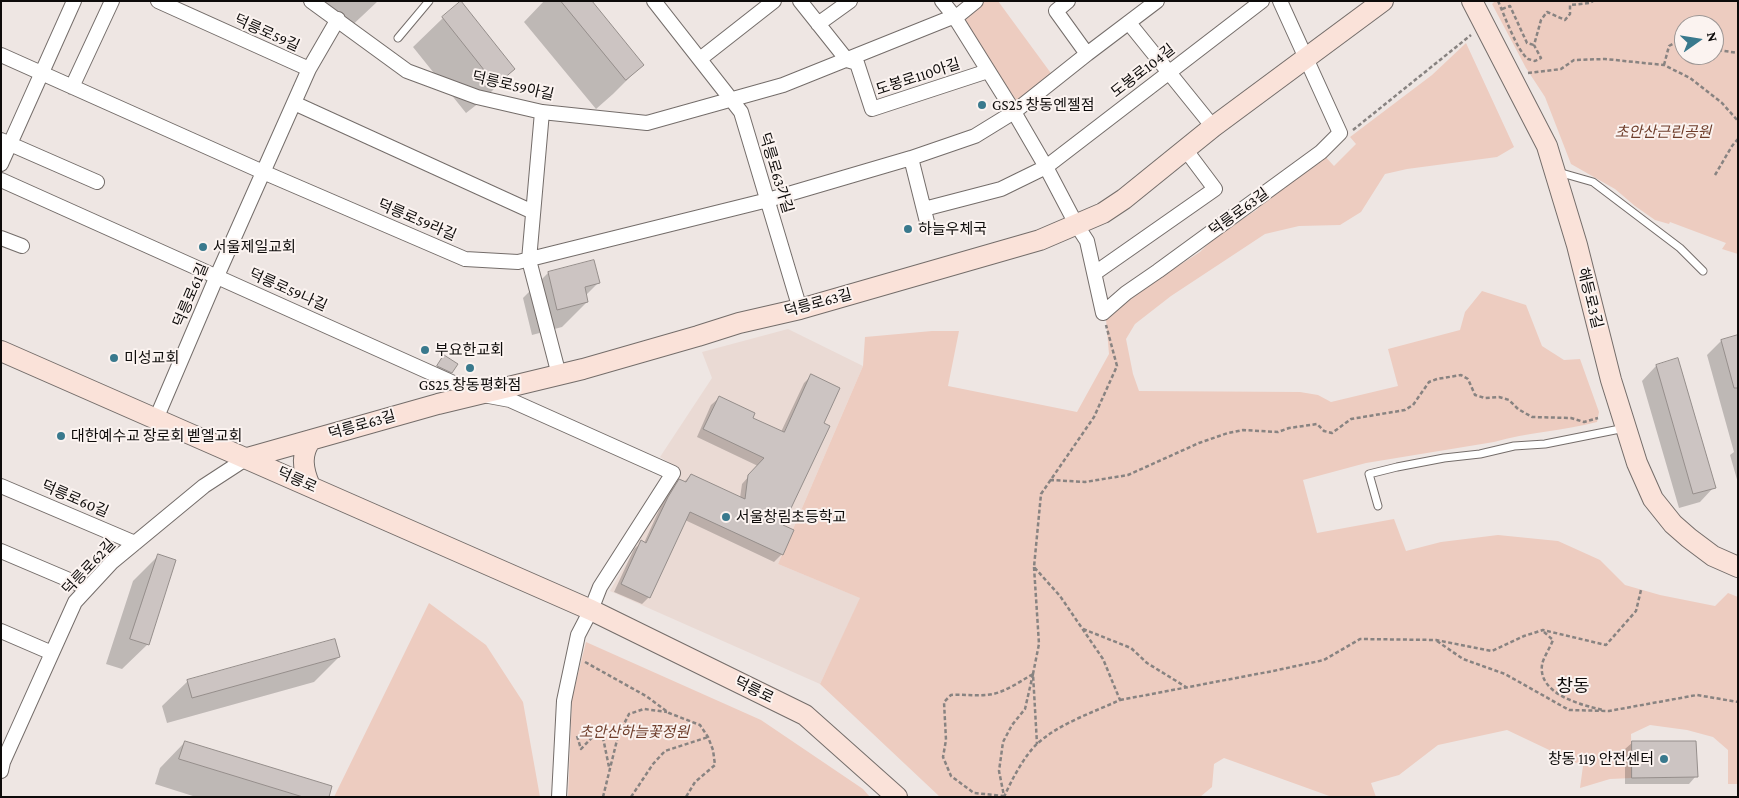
<!DOCTYPE html>
<meta charset="utf-8">
<style>
body{margin:0}
#map{position:relative;width:1739px;height:798px;overflow:hidden;background:#eee6e3;font-family:"Crimson Pro",serif}
canvas{display:block}
.frame{position:absolute;inset:0;border:2px solid #0d0b0a;pointer-events:none}
.north{position:absolute;left:1674px;top:15px;width:50px;height:50px;box-sizing:border-box;background:#fbf3f0;border:1px solid #9c9694;border-radius:50%;rotate:77deg;font-size:14px;font-weight:700;line-height:20px;text-align:center;color:#0d0b0a}
.north::after{content:'';display:block;margin:auto;width:18px;height:22px;background:#39798d;clip-path:polygon(50% 0,100% 100%,50% 72%,0 100%)}
</style>
<div id="map">
<canvas width="1739" height="798"></canvas>
<div class="frame"></div>
<div class="north">N</div>
</div>
<script>
const ctx = document.querySelector('canvas').getContext('2d');
ctx.lineJoin = 'round';
function fillPath(path, color) { ctx.fillStyle = color; ctx.fill(path, 'evenodd'); }
function strokePath(path, color, width, dash) { ctx.strokeStyle = color; ctx.lineWidth = width; ctx.lineCap = dash ? 'butt' : 'round'; ctx.setLineDash(dash || []); ctx.stroke(path); }
function write(font, color, halo, rows, align = 'center') {
  ctx.font = font + ' "Crimson Pro","Noto Sans KR",serif'; ctx.lineWidth = 4; ctx.setLineDash([]); ctx.textBaseline = 'middle'; ctx.strokeStyle = halo; ctx.fillStyle = color; for (const [text, x, y, turn = 0] of rows) {
    ctx.save(); ctx.translate(x, y); ctx.rotate((+turn || 0) * Math.PI / 180); ctx.textAlign = isNaN(turn) ? turn : align; if (halo) ctx.strokeText(text, 0, 0); ctx.fillText(text, 0, 0); ctx.restore();
  }
}
const built = new Path2D(`
 M788 329 863 366 778 564 861 598 820 684 610 591 680 470 660 457 712 378 702 352Z`);
const green = new Path2D(`
 M985 1H998L1053 76 1018 103 961 18Z
 M1495 1H1738V254L1722 249 1726 243 1670 222 1669 224 1655 220 1635 206 1615 189 1571 164 1545 97 1526 68 1492 4ZM1684 25H1714V55H1684Z
 M1466 43 1514 147 1497 157 1407 169 1385 174 1361 212 1340 225 1299 226 1265 234 1171 296 1135 324 1126 339 1133 374 1139 391 1300 392 1318 395 1331 402 1398 386 1388 349 1460 330 1465 312 1482 291 1526 305 1542 346 1564 360 1580 359 1599 412 1597 422C1563 431 1527 432 1494 442L1366 463 1303 480 1317 533 1394 519 1406 551 1441 542 1498 535 1558 541 1600 560 1625 585 1660 595 1715 606 1728 593 1738 597V784H1728V750L1713 737 1687 730 1650 725 1631 734 1632 778 1610 779 1580 788 1583 766 1507 730 1438 745 1399 775 1371 783 1376 797H1332L1224 758 1214 764 1212 787 1200 797H940L820 684 860 598 778 564 863 366 865 337 932 331H959L948 386 1077 412 1109 354 1106 319 1128 298 1200 252 1216 236 1258 209 1256 201 1321 152 1334 166 1356 144 1350 137 1432 75Z
 M429 603 486 645 523 702 540 797H334Z
 M586 642 761 720 863 789 870 797H568L572 698Z`);
const shadow = new Path2D(`
 M319 1H378L345 32Z
 M544 1H590L642 65 613 94 596 109 524 22Z
 M443 18 514 69 484 99 466 113 413 47Z
 M548 273 598 283 585 296 587 302 562 327 532 335 523 298Z
 M1738 336V483L1730 455 1734 452 1707 355 1721 341Z
 M442 358 451 372 449 374 436 368Z
 M1677 360 1714 487 1700 502 1679 508 1642 381 1656 366Z
 M811 376 782 526V554L774 562 685 520 649 597 642 604 614 592 634 549 642 542 644 543 661 506 672 488 680 481 683 483 691 475 740 498 742 484 758 466 697 437 711 405 719 398 752 418 781 432 804 383Z
 M158 556 148 644 122 669 106 664 133 581Z
 M339 657 314 682 167 723 162 706 188 681Z
 M185 742 328 797H196L155 784 160 768Z
 M1633 742 1696 776 1689 784H1625V749Z`);
const building = new Path2D(`
 M461 1 515 69 496 85 442 17Z
 M561 1H592L644 65 626 80Z
 M594 260 600 283 585 287 588 302 557 310 548 272Z
 M1738 335V388H1734L1721 340Z
 M444 355 458 364 452 373 437 366Z
 M1678 358 1716 488 1693 494 1656 365Z
 M811 374 840 388 824 423 830 426 783 525 794 530 783 555 690 512 650 598 621 584 641 540 646 543 668 497 679 479 686 482 691 474 745 499 748 475 764 458 703 429 719 396 755 413 753 418 784 432Z
 M158 554 176 560 149 645 130 639Z
 M335 639 340 657 192 698 187 680Z
 M185 741 332 786 329 797H303L179 759Z
 M1632 741H1696L1698 777 1632 778Z`);
const path = new Path2D(`
 M1498 1C1504 14 1517 51 1528 59 1528 59 1535 61 1535 61L1541 58 1534 45 1541 20 1547 12 1565 20 1570 14V5L1590 3 1593 1
 M1502 9 1510 6 1527 43 1534 45
 M1714 45 1718 50 1738 53
 M1664 65 1669 46 1684 38
 M1528 73 1561 69 1574 60 1605 59 1664 65 1690 78 1722 103 1738 121
 M1353 130 1471 35
 M1715 175 1732 146 1738 139
 M1050 480 1085 482 1128 475 1199 443 1228 433 1243 430 1278 432 1289 428 1317 424 1324 431 1332 433 1351 419 1405 410 1413 405 1429 382 1437 379 1461 375 1468 379 1475 395 1485 398 1499 397 1509 400 1518 409 1532 417 1571 418 1584 422 1598 418
 M1034 567 1039 644 1033 674 1037 744
 M1083 629 1131 648 1147 663 1186 687
 M1544 632 1553 640C1550 648 1543 658 1542 665 1538 694 1581 705 1603 710
 M1437 641 1463 659 1505 674 1569 710 1609 711 1697 695 1738 702
 M585 662 646 696 669 713 700 725 708 737 713 750 715 765 695 782 686 797
 M1033 674 1025 709 1012 725 1003 742 999 771 1004 796 974 793 951 776 943 757 946 740 944 702 951 695C963 694 974 696 986 695 1003 694 1019 682 1033 674Z
 M1120 700 1273 671 1324 660 1360 639 1436 640 1492 651 1524 636 1543 630 1606 645 1636 611 1641 590
 M577 736 581 749 601 728 609 767
 M603 797 618 736 629 714 644 709 667 712
 M631 797 653 764 665 751 708 737
 M1004 797C1011 781 1024 756 1037 744 1058 724 1094 712 1120 700L1103 659 1060 596 1034 567 1041 494 1094 417 1117 366 1106 325`);
const lane = new Path2D(`
 M398 38 429 1
 M1558 172 1593 182 1680 248 1703 271
 M1378 506 1369 474 1397 467 1444 458 1480 454 1514 446 1545 444 1625 428`);
const street = new Path2D(`
 M158 1 309 69
 M311 1 407 71 477 97 542 112 647 123 783 85 960 14 976 1
 M654 1 741 112 800 309
 M800 1 847 60 857 63 872 109 988 71
 M942 1 954 16 1014 112 1046 167 1076 224 1087 241 1103 313
 M1068 1 1056 11 1087 54
 M1129 23 1213 127
 M818 24 850 1
 M1 55 263 172 465 259 518 262 768 200 911 158 975 136 1014 112 1087 54 1157 1
 M700 59 774 1
 M72 87 112 1
 M294 103 533 212
 M542 112 529 260 559 375
 M1 140 97 182
 M911 158 928 226
 M1 164 74 1
 M1 180 478 394 510 400 673 473 600 587 591 610 578 635 564 701 559 797
 M924 209 1001 189 1046 167 1262 1
 M1 238 22 246
 M1095 273 1215 189 1185 149
 M1103 313 1126 293 1158 271 1321 152 1340 133 1280 1
 M156 419 217 276 309 69 338 19
 M1 486 135 543
 M1 551 88 588
 M1 631 52 653
 M1 771 3 762 75 602 112 562 204 486 247 458`);
const secondary = new Path2D(`
 M1472 1 1547 146 1577 245 1611 380 1637 463 1653 499 1673 524 1689 538 1713 556 1738 567
 M1 351 591 610 805 715 897 797
 M247 458 438 404 583 369 698 336 739 323 800 309 1040 240 1103 213 1124 199 1213 127 1383 1
 M310 486C303 470 300 454 311 440`);
const markers = [
 [982,105,5,"#39798d"],
 [908,229,5,"#39798d"],
 [203,247,5,"#39798d"],
 [425,350,5,"#39798d"],
 [114,358,5,"#39798d"],
 [470,368,5,"#39798d"],
 [61,436,5,"#39798d"],
 [726,517,5,"#39798d"],
 [1664,759,5,"#39798d"]
];
const streetNames = [
 ["덕릉로59길",267,33,24],
 ["도봉로104길",1143,71,-38],
 ["도봉로110아길",918,77,-18],
 ["덕릉로59아길",513,86,13],
 ["덕릉로63가길",776,173,73],
 ["덕릉로63길",1239,212,-36],
 ["덕릉로59라길",417,220,23],
 ["덕릉로59나길",288,290,24],
 ["덕릉로61길",191,295,-67],
 ["해등로3길",1590,298,76],
 ["덕릉로63길",818,303,-15],
 ["덕릉로63길",362,425,-16],
 ["덕릉로",297,480,24],
 ["덕릉로60길",75,499,23],
 ["덕릉로62길",89,567,-47],
 ["덕릉로",754,690,26]
];
const poiNames = [
 ["GS25 창동엔젤점",992,105],
 ["하늘우체국",918,229],
 ["서울제일교회",213,247],
 ["부요한교회",435,350],
 ["미성교회",124,358],
 ["GS25 창동평화점",470,385,"center"],
 ["대한예수교 장로회 벧엘교회",71,436],
 ["서울창림초등학교",736,517],
 ["창동 119 안전센터",1654,759,"right"]
];
const parkNames = [
 ["초안산근린공원",1663,132],
 ["초안산하늘꽃정원",634,732]
];
const quarterNames = [
 ["창동",1573,686]
];
fillPath(built, '#eadad4');
fillPath(green, '#edccc0');
fillPath(shadow, '#0003');
fillPath(building, '#ccc4c2');
strokePath(building, '#958e8b', 1);
strokePath(lane, '#746d6a', 9);
strokePath(street, '#746d6a', 16);
strokePath(secondary, '#746d6a', 22);
strokePath(path, '#888381', 2.5, [4, 2.5]);
strokePath(lane, '#fff', 7);
strokePath(street, '#fff', 14);
strokePath(secondary, '#fae2d9', 20);
for (const [x, y, r, color] of markers) { const dot = new Path2D(); dot.arc(x, y, r, 0, 2 * Math.PI); ctx.fillStyle = color; ctx.fill(dot); strokePath(dot, '#fbf3f0', 2); }
write('15px', '#0d0b0a', '#fbf3f0', streetNames);
write('15px', '#0d0b0a', '#fbf3f0', poiNames, 'left');
write('italic 15px', '#6e3d2a', '#fbf3f0', parkNames);
write('18px', '#0d0b0a', '#fbf3f0', quarterNames);
</script>
